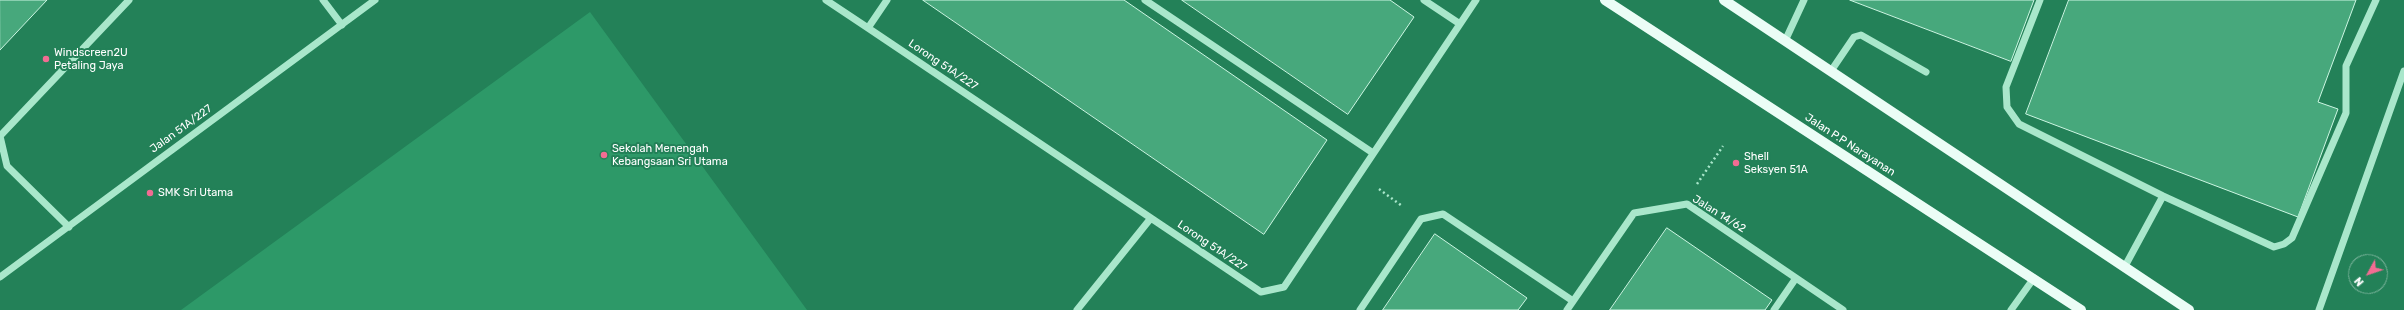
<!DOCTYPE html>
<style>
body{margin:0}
#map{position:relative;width:2404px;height:310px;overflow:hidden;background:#238158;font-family:Rubik,sans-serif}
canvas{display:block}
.north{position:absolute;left:2348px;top:254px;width:40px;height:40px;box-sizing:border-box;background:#238158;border:1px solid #7bb39b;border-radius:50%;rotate:230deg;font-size:11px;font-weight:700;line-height:16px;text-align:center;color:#fff}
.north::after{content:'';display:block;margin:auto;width:14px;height:18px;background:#f36c93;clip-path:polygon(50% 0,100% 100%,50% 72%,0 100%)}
</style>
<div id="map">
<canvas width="2404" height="310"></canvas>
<div class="north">N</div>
</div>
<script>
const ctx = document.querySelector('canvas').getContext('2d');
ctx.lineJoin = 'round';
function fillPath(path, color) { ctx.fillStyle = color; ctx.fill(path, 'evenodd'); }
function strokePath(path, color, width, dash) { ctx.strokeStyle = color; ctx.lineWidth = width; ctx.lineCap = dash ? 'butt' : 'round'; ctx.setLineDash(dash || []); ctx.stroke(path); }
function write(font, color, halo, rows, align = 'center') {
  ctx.font = font + ' Rubik,sans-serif'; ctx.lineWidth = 4; ctx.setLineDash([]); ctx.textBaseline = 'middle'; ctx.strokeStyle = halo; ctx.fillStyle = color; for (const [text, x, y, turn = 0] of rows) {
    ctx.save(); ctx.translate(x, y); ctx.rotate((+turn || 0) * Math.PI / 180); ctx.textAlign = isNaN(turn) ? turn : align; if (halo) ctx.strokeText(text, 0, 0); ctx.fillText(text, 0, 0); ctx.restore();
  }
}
const green = new Path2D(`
 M590 12 807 310H181Z`);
const building = new Path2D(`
 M0 0H47L0 50Z
 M923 0H1124L1327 140 1264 234Z
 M1182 0H1390L1414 17 1348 114Z
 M1850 0H2034L2011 61Z
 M2069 0H2356L2318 102 2338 109 2298 217 2026 114Z
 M1667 228 1772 300 1765 310H1610Z
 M1435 234 1527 298 1518 310H1383Z`);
const path = new Path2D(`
 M1697 184 1723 146
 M1379 189 1402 206`);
const minor = new Path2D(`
 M323 0 342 25
 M826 0 868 28
 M887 0 868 28 1261 292 1284 287 1460 24 1424 0
 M1145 0 1373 153
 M2040 0 2006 87 2007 107 2019 124 2163 196 2274 247 2284 244 2292 238 2346 113V66L2376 0
 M1460 24 1476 0
 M1785 41 1804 0
 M1831 71 1854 37 1861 35 1926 72
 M69 227 7 166 0 136 129 0
 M2124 268 2163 196
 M0 277 375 0
 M1077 310 1151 218
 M1360 310 1421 219 1443 214 1573 301
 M1567 310 1634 213 1687 204 1843 310
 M1774 310 1796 278
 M2011 310 2034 278
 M2319 310 2404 71`);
const major = new Path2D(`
 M1605 0 2081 310
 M1724 0 2189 310`);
const markers = [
 [46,59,4,"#f36c93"],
 [604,155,4,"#f36c93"],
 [1736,163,4,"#f36c93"],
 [150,193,4,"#f36c93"]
];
const poiNames = [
 ["Windscreen2U",54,53],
 ["Petaling Jaya",54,66],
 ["Sekolah Menengah",612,149],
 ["Kebangsaan Sri Utama",612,162],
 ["Shell",1744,157],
 ["Seksyen 51A",1744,170],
 ["SMK Sri Utama",158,193]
];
const streetNames = [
 ["Lorong 51A/227",943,65,34],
 ["Jalan 51A/227",181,129,-36],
 ["Jalan P.P Narayanan",1850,145,33],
 ["Jalan 14/62",1719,214,32],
 ["Lorong 51A/227",1212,246,34]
];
fillPath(green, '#2d9968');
fillPath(building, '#47a87c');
strokePath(building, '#cdf6e3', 1);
strokePath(path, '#a9e7cb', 2.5, [2, 3]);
strokePath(minor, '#a9e7cb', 7);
strokePath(major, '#ebfdf6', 10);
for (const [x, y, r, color] of markers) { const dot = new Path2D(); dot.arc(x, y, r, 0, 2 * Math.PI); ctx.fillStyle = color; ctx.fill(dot); strokePath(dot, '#238158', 1.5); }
write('11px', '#fff', '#238158', poiNames, 'left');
write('11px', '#fff', '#238158', streetNames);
</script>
